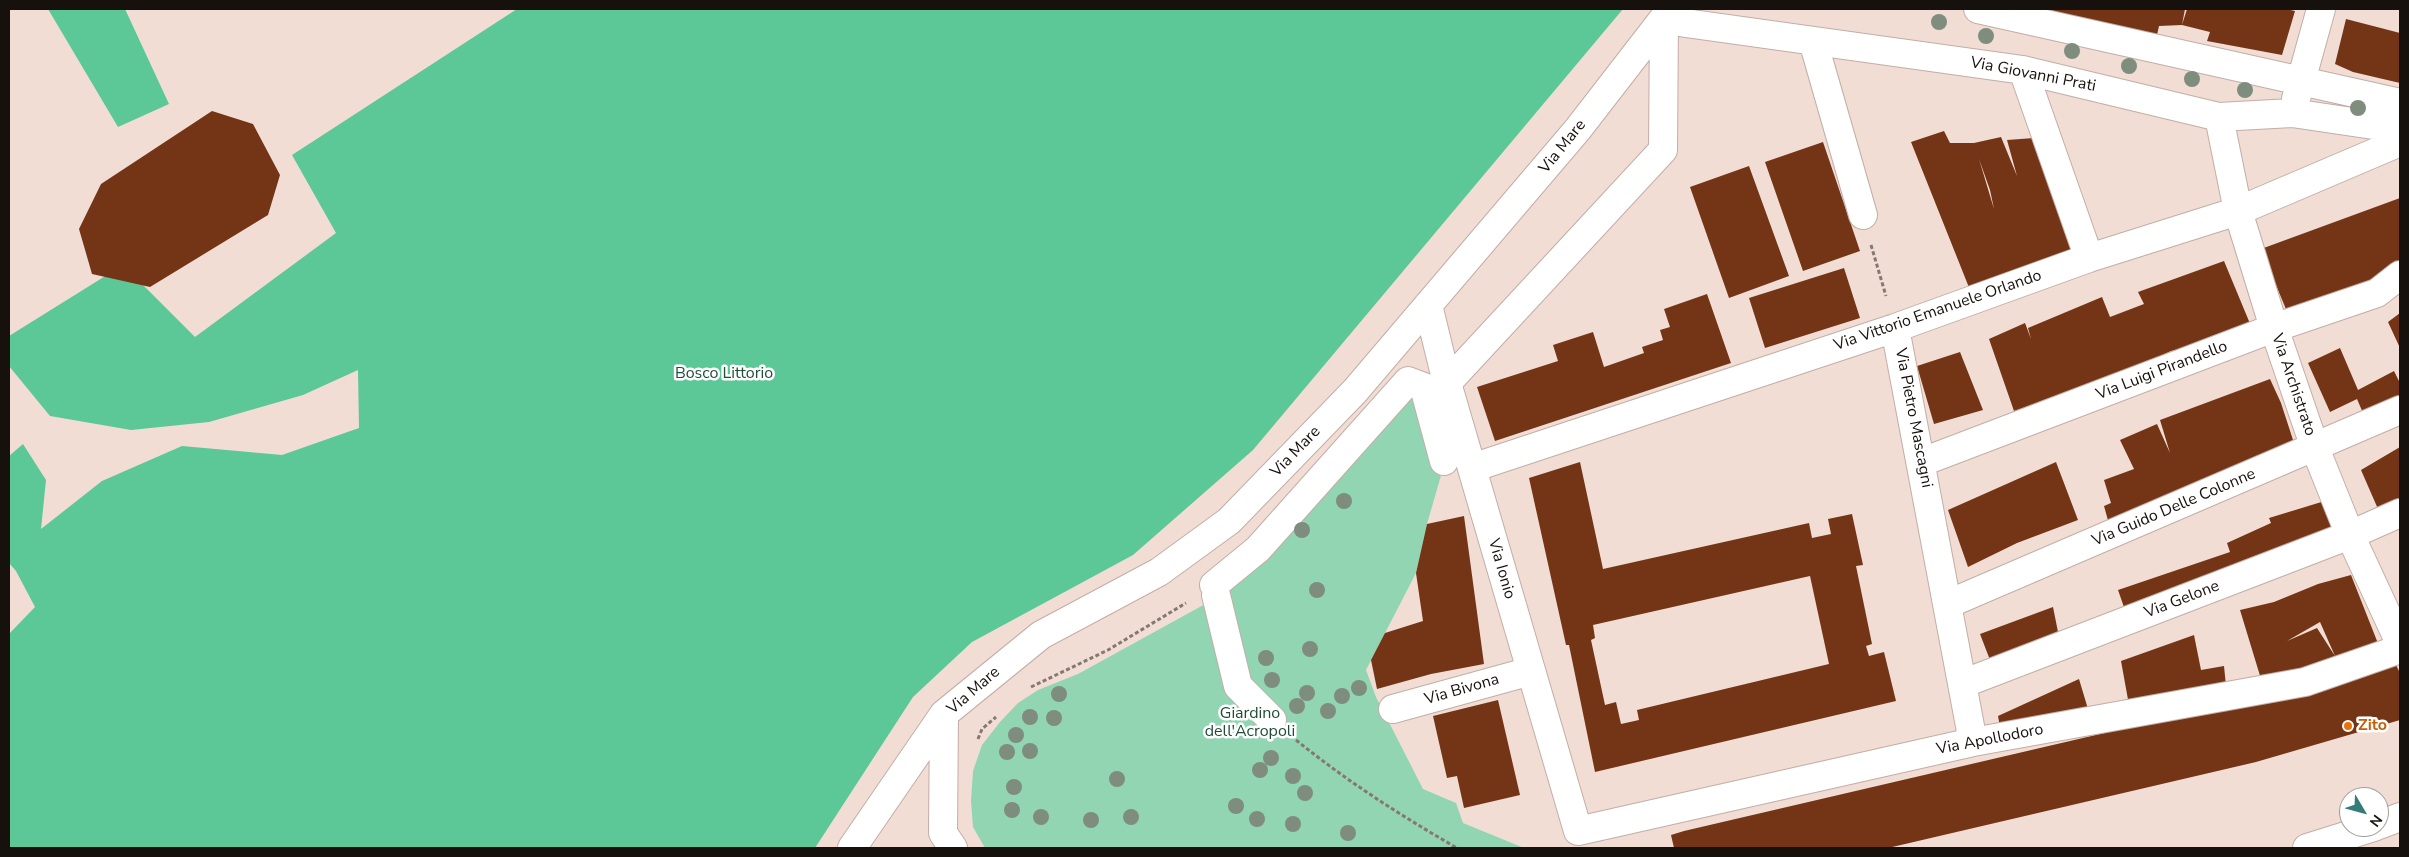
<!DOCTYPE html>
<style>
body{margin:0}
#map{position:relative;width:2409px;height:857px;overflow:hidden;background:#f1ddd4;font-family:"Nunito Sans",sans-serif}
canvas{display:block}
.frame{position:absolute;inset:0;border:10px solid #17110e;pointer-events:none}
.north{position:absolute;left:2339px;top:787px;width:50px;height:50px;box-sizing:border-box;background:#fff;border:1px solid #a2a09f;border-radius:50%;rotate:127deg;font-size:14px;font-weight:700;line-height:20px;text-align:center;color:#17110e}
.north::after{content:'';display:block;margin:auto;width:18px;height:22px;background:#337c78;clip-path:polygon(50% 0,100% 100%,50% 72%,0 100%)}
</style>
<div id="map">
<canvas width="2409" height="857"></canvas>
<div class="frame"></div>
<div class="north">N</div>
</div>
<script>
const ctx = document.querySelector('canvas').getContext('2d');
ctx.lineJoin = 'round';
function fillPath(path, color) { ctx.fillStyle = color; ctx.fill(path, 'evenodd'); }
function strokePath(path, color, width, dash) { ctx.strokeStyle = color; ctx.lineWidth = width; ctx.lineCap = dash ? 'butt' : 'round'; ctx.setLineDash(dash || []); ctx.stroke(path); }
function write(font, color, halo, rows, align = 'center') {
  ctx.font = font + ' "Nunito Sans",sans-serif'; ctx.lineWidth = 5; ctx.setLineDash([]); ctx.textBaseline = 'middle'; ctx.strokeStyle = halo; ctx.fillStyle = color; for (const [text, x, y, turn = 0] of rows) {
    ctx.save(); ctx.translate(x, y); ctx.rotate((+turn || 0) * Math.PI / 180); ctx.textAlign = isNaN(turn) ? turn : align; if (halo) ctx.strokeText(text, 0, 0); ctx.fillText(text, 0, 0); ctx.restore();
  }
}
const green = new Path2D(`
 M1411 393 1420 400 1442 472 1427 524 1416 573 1366 670 1376 697 1423 789 1456 803 1463 823 1524 848H985L973 827 971 801 973 771 982 745 1000 722 1018 703 1038 690 1078 674 1207 603Z`);
const forest = new Path2D(`
 M48 9H125L169 104 118 127Z
 M517 9H1623L1253 450 1133 555 972 642 913 697 815 848H9V634L35 607 16 571 9 563V456L23 444 46 480 41 529 102 481 182 446 282 455 359 428 358 370 303 395 209 422 131 430 50 416 9 366V336L123 265 195 337 336 233 292 155Z`);
const building = new Path2D(`
 M2041 9H2185L2182 25 2187 9H2286L2295 11 2282 55 2207 41 2210 32 2182 25 2159 26 2157 35Z
 M2346 19 2400 33V83L2353 72 2335 64Z
 M212 111 253 124 280 175 268 215 150 287 92 274 79 229 101 184Z
 M1944 131 1950 143H1974L2001 137 2017 176 2007 140 2034 138 2073 254 1970 290 1911 142ZM1979 159 1990 190 1994 209Z
 M1823 142 1860 251 1803 271 1765 162Z
 M1749 166 1789 276 1729 298 1690 187Z
 M2400 198V261L2367 284 2288 314 2261 249Z
 M2224 261 2251 326 2209 344 2171 351 2121 375 2014 411 1989 339 2025 323 2031 339 2028 328 2102 297 2110 317 2144 304 2138 292Z
 M1844 268 1860 318 1765 348 1749 298Z
 M1707 294 1731 363 1495 441 1477 387 1558 361 1553 345 1593 332 1604 367 1644 353 1642 347 1663 340 1660 330 1670 327 1664 309Z
 M2400 313V348L2388 322Z
 M2340 348 2358 390 2394 371 2400 383V396L2363 413 2357 399 2330 412 2308 363Z
 M1960 352 1983 410 1934 424 1917 366Z
 M2270 379 2281 403 2294 443 2109 524 2104 506 2111 503 2104 480 2134 469 2120 440 2157 424 2170 453 2160 420Z
 M2400 447V500L2378 509 2361 470Z
 M1580 462 1603 569 1809 523 1812 538 1831 534 1828 519 1852 514 1863 565 1856 566 1872 644 1866 646 1869 656 1884 652 1896 701 1595 772 1569 645H1566L1529 478ZM1810 576 1829 664 1637 710 1639 720 1621 724 1616 702 1605 705 1591 640 1595 638 1593 625Z
 M2056 462 2078 520 2017 543 1968 567 1948 510Z
 M2328 500 2337 529 2125 610 2118 590 2230 552 2227 543 2271 523 2269 518Z
 M1464 516 1484 664 1431 674 1377 689 1371 660 1385 633 1423 621 1416 573 1427 524Z
 M2351 575 2379 646 2338 662 2335 656 2306 670 2261 679 2240 610 2274 602 2318 584ZM2320 622 2335 656 2317 628 2287 641Z
 M2053 607 2059 637 1990 660 1980 634Z
 M2194 635 2201 670 2224 666 2226 686 2129 705 2121 661Z
 M2396 665 2400 673V720L2256 762 1888 848H1674L1671 835 1684 831Z
 M2079 679 2088 709 2000 727 1998 716Z
 M1498 700 1520 795 1464 808 1457 776 1447 778 1433 716Z`);
const path = new Path2D(`
 M1871 245 1886 296
 M1031 687 1108 650 1186 603
 M978 739 982 729 996 717
 M1296 740C1348 782 1400 815 1457 848`);
const minor = new Path2D(`
 M1978 9 2400 103
 M1813 41 1863 215
 M2023 70 2089 258
 M2296 99 2321 9
 M2219 117 2238 211 2274 328 2315 448 2350 535 2400 643
 M1428 305 1447 383 1578 831 1973 742 2305 682 2400 649
 M1895 328 1973 742
 M1447 383 1663 150 1664 20 2023 70 2219 117 2292 113 2400 129
 M1922 462 2274 328 2377 293 2400 275
 M1472 468 1895 328 2089 258 2238 211 2400 142
 M1214 585 1258 549 1408 381 1424 387 1444 461
 M1216 595 1238 686 1272 720
 M1948 604 2400 410
 M1962 684 2350 535 2400 513
 M1393 709 1531 671
 M2379 825 2400 817
 M852 848 944 714
 M953 848 943 833 944 714 1041 635 1159 572 1229 521 1355 391 1578 129 1667 14
 M2307 848 2374 827`);
const trees = [
 [1939,22],
 [1986,36],
 [2072,51],
 [2129,66],
 [2192,79],
 [2245,90],
 [2358,108],
 [1344,501],
 [1302,530],
 [1317,590],
 [1310,649],
 [1266,658],
 [1272,680],
 [1359,688],
 [1307,693],
 [1059,694],
 [1342,696],
 [1297,706],
 [1328,711],
 [1030,717],
 [1054,718],
 [1016,735],
 [1030,751],
 [1007,752],
 [1271,758],
 [1260,770],
 [1293,776],
 [1117,779],
 [1014,787],
 [1305,793],
 [1236,806],
 [1012,810],
 [1041,817],
 [1131,817],
 [1257,819],
 [1091,820],
 [1293,824],
 [1348,833]
];
const markers = [
 [2348,726,5,"#e8710a"]
];
const streetNames = [
 ["Via Giovanni Prati",2033,75,11],
 ["Via Mare",1563,147,-51],
 ["Via Vittorio Emanuele Orlando",1938,311,-19],
 ["Via Luigi Pirandello",2162,371,-21],
 ["Via Archistrato",2293,385,71],
 ["Via Pietro Mascagni",1913,418,79],
 ["Via Mare",1296,452,-46],
 ["Via Guido Delle Colonne",2174,508,-23],
 ["Via Ionio",1501,569,74],
 ["Via Gelone",2182,600,-21],
 ["Via Bivona",1462,690,-16],
 ["Via Mare",974,691,-41],
 ["Via Apollodoro",1990,740,-11]
];
const parkNames = [
 ["Bosco Littorio",724,374],
 ["Giardino",1250,714],
 ["dell'Acropoli",1250,732]
];
const foodNames = [
 ["Zito",2358,726]
];
fillPath(green, '#92d5b3');
fillPath(forest, '#5cc797');
fillPath(building, '#743516');
strokePath(minor, '#c2aea6', 30);
strokePath(path, '#857872', 3, [4, 2.5]);
strokePath(minor, '#fff', 28);
ctx.fillStyle = '#7e8d7e';
for (const [x, y] of trees) { ctx.beginPath(); ctx.arc(x, y, 8, 0, 2 * Math.PI); ctx.fill(); }
for (const [x, y, r, color] of markers) { const dot = new Path2D(); dot.arc(x, y, r, 0, 2 * Math.PI); ctx.fillStyle = color; ctx.fill(dot); strokePath(dot, '#fff', 2); }
write('16px', '#17110e', '#fff', streetNames);
write('16px', '#204c38', '#fff', parkNames);
write('bold 16px', '#c56008', '#fff', foodNames, 'left');
</script>
